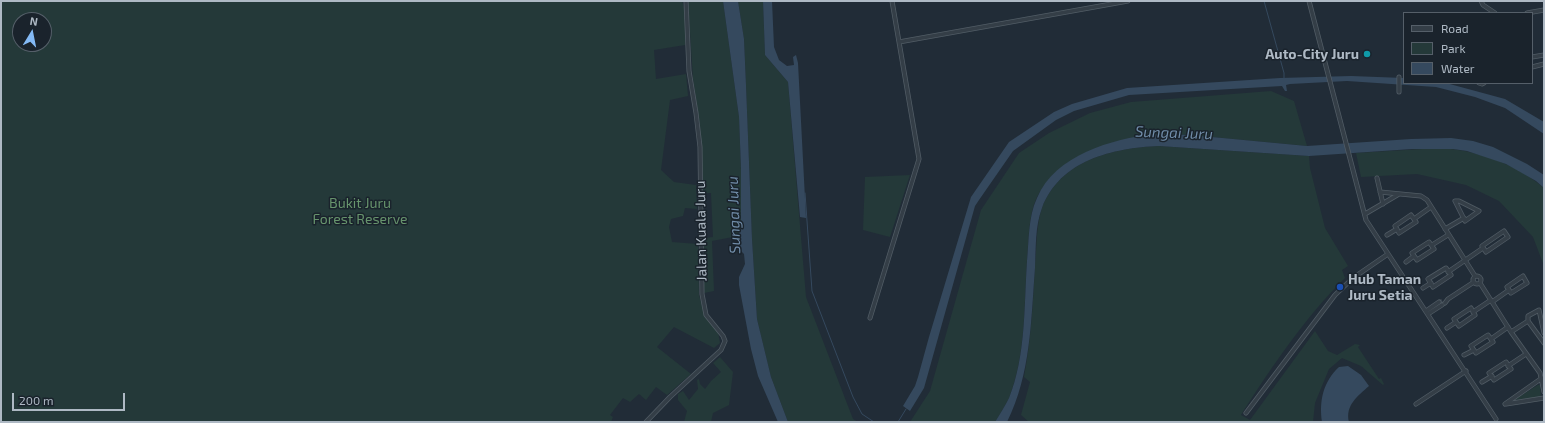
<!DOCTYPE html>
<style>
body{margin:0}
#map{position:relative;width:1545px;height:423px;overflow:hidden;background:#212c37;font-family:"Exo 2",sans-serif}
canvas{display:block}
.frame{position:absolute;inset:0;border:2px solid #aeb9c4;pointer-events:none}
.legend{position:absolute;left:1403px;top:12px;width:130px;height:72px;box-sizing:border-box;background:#1a232c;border:1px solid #555f69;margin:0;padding:5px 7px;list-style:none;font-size:12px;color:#aeb9c4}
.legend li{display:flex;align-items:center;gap:8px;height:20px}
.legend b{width:20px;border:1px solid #555f69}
.north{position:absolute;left:12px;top:12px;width:40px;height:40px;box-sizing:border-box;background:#1a232c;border:1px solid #555f69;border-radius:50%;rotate:10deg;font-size:11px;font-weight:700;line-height:16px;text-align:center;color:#aeb9c4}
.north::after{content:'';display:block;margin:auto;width:14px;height:18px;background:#83b9f5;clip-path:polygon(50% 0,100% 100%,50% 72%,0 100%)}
.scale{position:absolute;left:12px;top:393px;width:113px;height:18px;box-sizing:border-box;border:2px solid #aeb9c4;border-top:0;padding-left:5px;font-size:12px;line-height:14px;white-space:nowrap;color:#aeb9c4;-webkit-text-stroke:3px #1a232c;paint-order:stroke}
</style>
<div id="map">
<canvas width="1545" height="423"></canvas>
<div class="frame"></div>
<ul class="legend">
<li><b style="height:5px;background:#343e47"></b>Road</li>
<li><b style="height:11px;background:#243939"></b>Park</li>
<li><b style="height:11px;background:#35495e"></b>Water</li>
</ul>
<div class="north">N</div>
<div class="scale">200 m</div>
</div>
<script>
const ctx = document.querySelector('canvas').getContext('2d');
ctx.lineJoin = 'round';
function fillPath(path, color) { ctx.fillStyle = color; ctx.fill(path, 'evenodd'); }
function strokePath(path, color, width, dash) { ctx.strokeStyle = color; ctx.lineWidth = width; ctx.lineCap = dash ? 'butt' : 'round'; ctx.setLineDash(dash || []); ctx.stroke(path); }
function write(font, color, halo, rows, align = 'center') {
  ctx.font = font + ' "Exo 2",sans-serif'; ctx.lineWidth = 3; ctx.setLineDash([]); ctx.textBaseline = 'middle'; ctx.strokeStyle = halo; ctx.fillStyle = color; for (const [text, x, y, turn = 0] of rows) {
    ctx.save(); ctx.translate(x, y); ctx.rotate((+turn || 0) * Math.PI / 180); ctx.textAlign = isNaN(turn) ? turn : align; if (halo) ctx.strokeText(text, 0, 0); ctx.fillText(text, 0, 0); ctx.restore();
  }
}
const green = new Path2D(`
 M1 1H682L685 10V45L654 50 656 79 686 74 688 96 670 100 661 170 674 182 696 185 697 209 685 208 683 216 671 219 669 227 672 242 698 244 699 295 705 316 718 332 720 343 714 348 674 327 657 347 691 374 667 395 656 387 646 400 639 394 630 402 623 398 610 415 613 417 611 422H1ZM20 20H44V44H20Z
 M688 1H723L739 117 741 169V225L738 236 712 241 714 291 704 293V238L713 237 711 193H703L700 126 693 79Z
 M738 1H763L765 55 788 82 806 297 853 419 858 422H788L771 377 757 319 752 239 746 85 744 39Z
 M1271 91 1294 101 1307 146 1191 135 1154 134 1067 163C1055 173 1044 183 1037 197 1028 216 1029 240 1027 260 1024 305 1026 355 1009 398 1005 406 1000 414 995 422H910L930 391 981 210 1019 153 1049 133 1090 113 1131 102Z
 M1159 146 1309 156 1310 168 1325 228 1348 266 1342 270 1345 278C1306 316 1270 369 1241 415L1250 420 1315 331 1328 351 1337 355 1355 344 1360 345 1358 347 1379 379 1381 378 1384 384 1383 385 1361 366 1342 358 1329 369 1315 403 1313 422H1029L1021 415 1030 382 1024 377C1031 340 1033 303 1035 265 1037 246 1036 226 1042 208 1060 160 1113 148 1159 146Z
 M1439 148C1476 150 1515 163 1544 188V266L1533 237 1499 201 1466 185 1417 174 1361 177 1356 153Z
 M910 175 890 237 863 230 865 177Z
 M720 357 733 372 729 405 713 413 711 422H684L687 411 678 400V394L683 391 689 400 698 389 697 380 699 379 700 384 705 389 711 381 721 372 713 363Z
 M1538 385H1540L1541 397 1514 400Z`);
const water = new Path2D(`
 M723 1H738L744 39 746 85 752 239 757 319 771 377 788 422H778L758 376 751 349 739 285V277L745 264 744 254 739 249 737 241 741 225V169L739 117Z
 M763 1H772L774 47 779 60 787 66 794 65 793 57 796 55 798 63 806 218 800 217 788 82 765 55Z
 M1351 76 1404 78V83H1446L1505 99 1544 122V134L1505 108 1475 97 1436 87 1347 81 1290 84 1286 85 1287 91H1285L1282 86 1129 95 1074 111 1056 120 1013 151 979 200 975 206 924 388 910 411 903 406 915 386 918 377 929 337 971 197 1009 142 1054 112 1072 104 1127 88 1280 78Z
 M1154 134 1191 135 1307 146 1411 139 1451 138 1473 141 1493 147 1527 164 1544 175V188L1536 181 1506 164 1467 151 1453 149H1412L1309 156 1159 146C1113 148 1060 160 1042 208 1035 226 1036 248 1035 268 1031 320 1031 374 1007 422H995C1000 414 1005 406 1009 398 1026 356 1024 306 1027 261 1029 241 1028 217 1037 198 1055 155 1112 139 1154 134Z
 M1348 366 1361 375 1369 386C1358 396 1345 405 1349 422H1322C1319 401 1323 382 1339 367Z`);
const stream = new Path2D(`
 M1264 1 1284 73V78
 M805 193 812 291 853 397 862 414 874 422
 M898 422 906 409`);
const streetTunnel = new Path2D(`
 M1439 302 1443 300`);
const street = new Path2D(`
 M1309 1 1366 220 1496 419
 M1481 1 1483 5 1495 13
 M1527 13 1544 10
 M899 42 1128 1
 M1532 57 1544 55
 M1532 67 1544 64
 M1479 83 1482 84 1484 83
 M1399 92V77
 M1377 178 1383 204
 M1380 192 1421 196 1427 200 1475 276
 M1455 201H1459L1479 211 1465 221Z
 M1365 214 1399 194
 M1411 215 1416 222 1399 233 1395 226Z
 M1414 219 1431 207
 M1445 229 1464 218
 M1504 231 1508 237 1486 252 1482 246Z
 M1387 235 1397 229
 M1429 242 1434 249 1417 260 1412 253Z
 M1432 245 1448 235
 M1406 262 1414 256
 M1446 268 1451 275 1433 287 1428 279Z
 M1448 272 1483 248
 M1473 280a4 4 0 1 1 8 0a4 4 0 1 1-8 0Z
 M1523 276 1527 283 1511 293 1507 287Z
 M1480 283 1511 332 1540 373 1544 392
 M1423 288 1431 283
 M1492 302 1509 290
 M1445 303 1448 299 1474 282
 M1471 308 1475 315 1459 326 1454 319Z
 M1426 311 1439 302
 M1473 312 1491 300
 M1428 314 1442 305
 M870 318 919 159 892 1
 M1528 321 1544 343
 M1447 328 1456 322
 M1511 332 1528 321V316L1539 310 1544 333
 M1488 335 1493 342 1476 353 1471 346Z
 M1491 339 1508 327
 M1464 355 1474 350
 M1506 362 1511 369 1494 380 1489 373Z
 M1508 366 1526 354
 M1482 382 1492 376
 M1416 404 1466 371
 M1505 404 1542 378
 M1506 404 1544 398
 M1246 413 1335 295 1353 278 1388 254
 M646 422 670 397 721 350 725 341 723 336 706 315 702 294 700 147 696 113 689 71 686 1`);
const markers = [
 [1367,54,4,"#0f9aa8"],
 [1340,287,4,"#1a4fb4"]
];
const poiNames = [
 ["Auto-City Juru",1359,54],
 ["Hub Taman",1348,279,"left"],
 ["Juru Setia",1348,295,"left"]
];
const parkNames = [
 ["Bukit Juru",360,203],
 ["Forest Reserve",360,219]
];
const streetNames = [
 ["Jalan Kuala Juru",701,231,-91]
];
const waterNames = [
 ["Sungai Juru",1174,133,2],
 ["Sungai Juru",734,215,-92]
];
fillPath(green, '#243939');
fillPath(water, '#35495e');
strokePath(stream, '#35495e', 1);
strokePath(streetTunnel, '#36414c', 3.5, [3.5, 2]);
strokePath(street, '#515c65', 5);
strokePath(street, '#343e47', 3.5);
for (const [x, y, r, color] of markers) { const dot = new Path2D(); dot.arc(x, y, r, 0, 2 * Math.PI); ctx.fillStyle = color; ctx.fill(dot); strokePath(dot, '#1a232c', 1.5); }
write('bold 14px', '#aeb9c4', '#1a232c', poiNames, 'right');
write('14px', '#67946d', '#1a232c', parkNames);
write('14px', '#aeb9c4', '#1a232c', streetNames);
write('italic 15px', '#708ca8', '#1a232c', waterNames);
</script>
